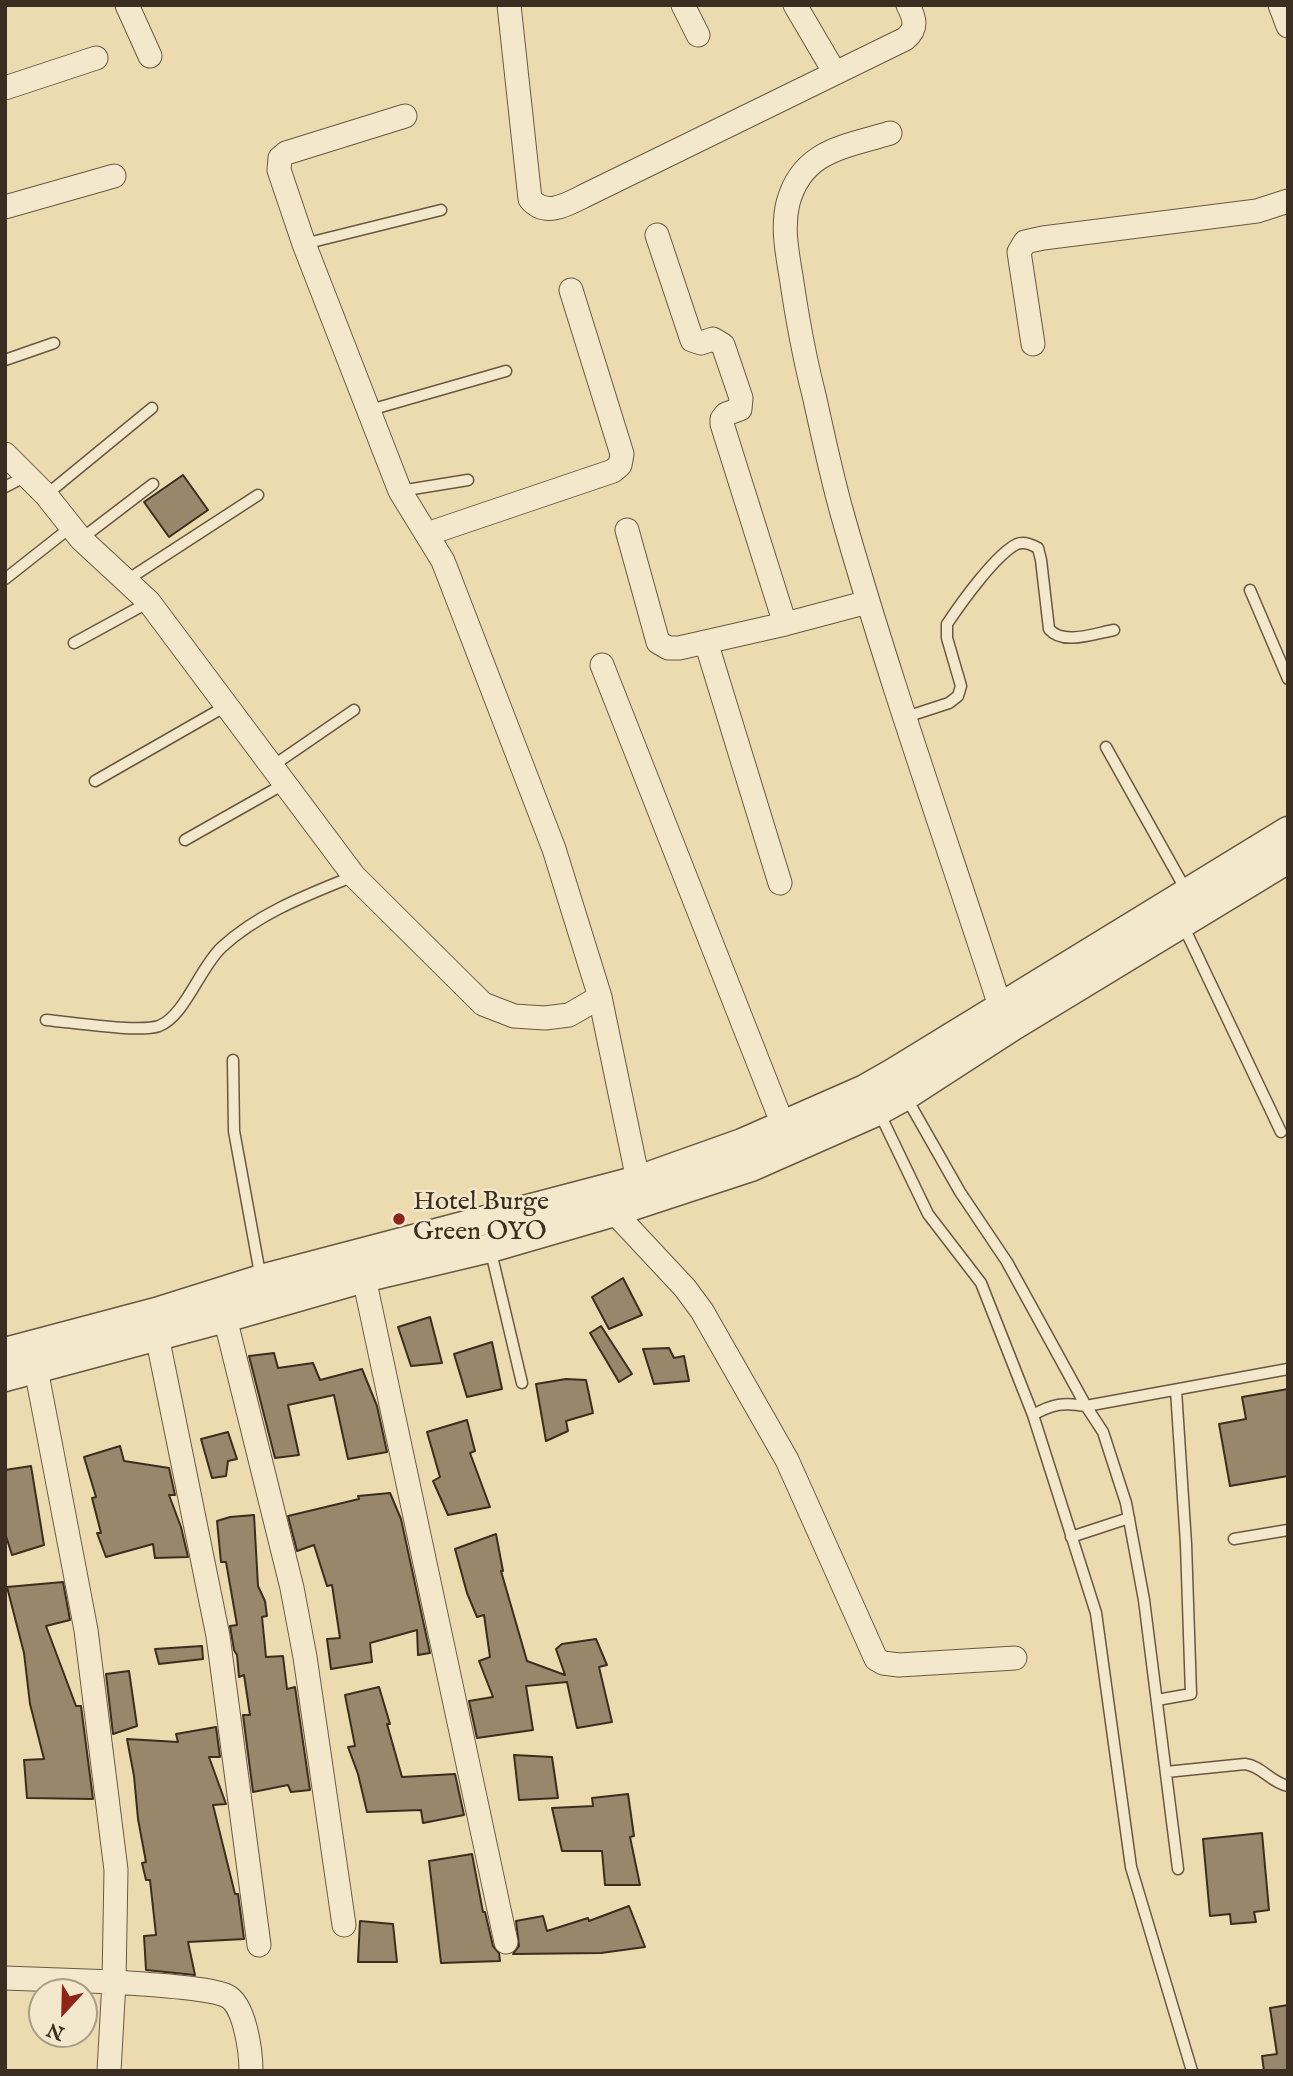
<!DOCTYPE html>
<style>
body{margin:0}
#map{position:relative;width:1293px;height:2076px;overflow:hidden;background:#eddbb0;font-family:"IM FELL English",serif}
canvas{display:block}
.frame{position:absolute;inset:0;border:7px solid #3b2d1f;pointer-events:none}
.north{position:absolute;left:28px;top:1978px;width:70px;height:70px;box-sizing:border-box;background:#f3e8cc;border:2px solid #a99d87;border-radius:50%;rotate:202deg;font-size:19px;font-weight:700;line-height:28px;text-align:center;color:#3b2d1f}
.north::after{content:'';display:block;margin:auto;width:24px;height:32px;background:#8f2418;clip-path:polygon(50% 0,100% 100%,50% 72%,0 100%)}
</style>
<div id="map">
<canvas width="1293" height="2076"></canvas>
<div class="frame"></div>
<div class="north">N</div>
</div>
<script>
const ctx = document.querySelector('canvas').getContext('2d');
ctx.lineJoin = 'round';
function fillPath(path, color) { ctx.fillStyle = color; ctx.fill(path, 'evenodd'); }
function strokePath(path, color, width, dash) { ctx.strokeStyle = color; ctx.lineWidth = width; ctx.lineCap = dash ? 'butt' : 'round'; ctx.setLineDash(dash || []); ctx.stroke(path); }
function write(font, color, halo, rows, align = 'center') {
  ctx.font = font + ' "IM FELL English",serif'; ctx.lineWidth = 5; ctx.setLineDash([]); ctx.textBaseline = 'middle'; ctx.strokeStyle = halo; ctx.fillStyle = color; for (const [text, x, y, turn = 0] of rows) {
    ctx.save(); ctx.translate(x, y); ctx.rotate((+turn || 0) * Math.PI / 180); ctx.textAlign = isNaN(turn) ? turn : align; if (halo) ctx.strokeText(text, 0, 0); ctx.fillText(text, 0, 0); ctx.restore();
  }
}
const building = new Path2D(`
 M183 475 208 510 169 537 144 502Z
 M623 1278 642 1315 609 1329 592 1297Z
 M430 1317 442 1363 411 1366 398 1327Z
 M601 1326 632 1374 619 1382 590 1333Z
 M492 1342 502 1389 467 1397 454 1354Z
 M669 1348 674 1358 684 1356 689 1381 654 1384 643 1349Z
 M274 1353 278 1368 313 1363 320 1380 362 1369 377 1406 387 1452 348 1459 334 1395 288 1405 299 1455 275 1458 249 1356Z
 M566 1379 586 1380 593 1413 566 1421 568 1431 546 1441 536 1384Z
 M1288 1389V1476L1230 1486 1219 1424 1246 1419 1242 1397Z
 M467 1420 475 1451 470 1453 490 1507 448 1515 433 1481 440 1477 427 1432Z
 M228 1432 237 1459 228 1461 226 1476 212 1478 201 1439Z
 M120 1446 124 1461 169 1468 175 1495H169L181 1527 188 1557 155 1558 153 1544 106 1557 97 1533H101L92 1498 96 1497 84 1457Z
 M31 1466 44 1545 12 1555 5 1533V1470Z
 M390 1493 401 1519 430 1653 418 1655 417 1630 370 1643 372 1662 331 1669 327 1639 340 1638 332 1585 327 1586 314 1545 297 1551 288 1516 359 1499 358 1496Z
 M254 1515 258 1586 265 1601 267 1616 262 1617 266 1657 283 1656 287 1689 295 1687 310 1790 291 1792 288 1785 253 1792 243 1715H250L244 1675 239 1677 237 1655 234 1650 230 1626 237 1625 226 1562H221L217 1521 230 1517Z
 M496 1534 503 1571H501L527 1661 565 1675 556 1649 562 1644 596 1639 607 1665 599 1667 612 1722 577 1728 567 1682 526 1686 533 1730 477 1738 469 1701 493 1697 479 1661 490 1657 484 1615 477 1617 467 1593 455 1549Z
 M63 1582 70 1620 46 1626 76 1706H81L93 1799 27 1798 24 1760 44 1759 30 1704 24 1653 7 1587Z
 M202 1646 203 1659 159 1664 155 1649Z
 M129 1671 137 1726 113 1734 106 1674Z
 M379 1687 390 1724H387L402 1777 455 1774 464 1815 423 1823 421 1810 367 1812 358 1774 348 1747 355 1746 345 1695Z
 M216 1727 220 1757H209L226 1804 213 1805 235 1894H238L244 1939 188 1942 195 1975 146 1970 144 1936 156 1935 150 1880H146L142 1863 146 1862 138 1819 134 1776 127 1739 178 1742 176 1734Z
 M514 1755 552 1757 558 1798 519 1800Z
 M628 1794 634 1836 630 1837 640 1885H605L602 1851H562L552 1808 593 1806 592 1798Z
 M1262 1833 1269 1910 1254 1912 1256 1922 1231 1924 1230 1914 1210 1916 1203 1839Z
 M472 1854 483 1912H485L493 1946 499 1953 500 1961 441 1963 429 1861Z
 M629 1906 645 1947 601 1953 513 1954 519 1946 516 1921 543 1916 547 1931 588 1918 589 1921Z
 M360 1921 393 1924 397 1962H358Z
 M1288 2005V2071H1264L1262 2056 1277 2054 1270 2008Z`);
const service = new Path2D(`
 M304 244 441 210
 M5 360 54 343
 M370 410 506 371
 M5 487 26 476
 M400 491 468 480
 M46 495 152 408
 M81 539 153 484
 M5 579 71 527
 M127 580 258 495
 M1250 590 1288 679
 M74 643 149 602
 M906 717 949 703 958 696 961 686 947 638V624C961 603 996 554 1017 544 1024 541 1031 544 1038 548L1041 560 1049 629C1063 646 1096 633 1114 630
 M1106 747 1187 892
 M271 767 354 710
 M95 781 226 706
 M185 840 284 784
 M1182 923 1281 1132
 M46 1020C71 1022 139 1033 159 1026 185 1016 200 967 222 947 259 913 307 895 354 876
 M233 1060 234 1131 261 1279
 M906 1097 960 1192 1007 1262 1086 1406 1103 1432 1126 1503 1144 1600 1178 1869
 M879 1112 928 1214 981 1283 1033 1415 1096 1613 1131 1867 1192 2071
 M490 1248 522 1383
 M1033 1415C1052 1404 1064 1402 1086 1406L1288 1369
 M1071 1537 1129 1518
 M1234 1539 1288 1530
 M1157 1700 1191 1694 1186 1544 1176 1390
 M1166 1772 1245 1764C1262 1766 1270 1782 1288 1786`);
const minor = new Path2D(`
 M127 5 150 56
 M509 5 530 199C546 218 568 204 586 195L905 39C918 28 915 19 908 5
 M683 5 698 35
 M795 5 835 73
 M1280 5 1288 26
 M5 88 96 58
 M405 116 286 153 280 158 279 170 304 244 400 491 443 561 554 849 600 997 638 1180
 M890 133C845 147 802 150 788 203 782 227 787 252 791 276 797 317 804 356 814 395 823 435 831 474 842 513 889 679 947 842 1000 1006
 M5 207 114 176
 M657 235 692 340 701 343 713 339 723 345 741 398 740 409 726 414 722 419V424L785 624
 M1033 344 1019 252 1025 242 1043 238 1257 211 1288 201
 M5 454 46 495 81 539 149 602 354 876 483 1004 514 1016 545 1018 569 1015 600 997
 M627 530 658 642 668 648H679L785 624 868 602
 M427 534 613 471 620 465 622 454 571 290
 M706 642 780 883
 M602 665 783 1125
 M614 1212 685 1288 702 1311 787 1460 876 1659 883 1663 899 1665 1015 1658
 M364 1278 506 1942
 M225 1318 292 1588 305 1657 344 1925
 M157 1336 218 1636 259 1945
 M5 1978 114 1982 116 1870 86 1630 36 1369
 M109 2071 114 1982C137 1984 209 1987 227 1996 245 2005 251 2052 251 2071`);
const tertiary = new Path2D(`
 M5 1352 156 1312 261 1279 638 1180 742 1143 865 1089 893 1073 1288 831
 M5 1377 225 1318 364 1278 490 1248 614 1212 751 1167 878 1111 905 1096 1013 1026 1288 859`);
const markers = [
 [399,1219,7,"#8f2418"]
];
const poiNames = [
 ["Hotel Burge",413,1204],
 ["Green OYO",413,1234]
];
fillPath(building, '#98876a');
strokePath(building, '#3b2d1f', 2);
strokePath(service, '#685843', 13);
strokePath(minor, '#685843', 25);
strokePath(tertiary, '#685843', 31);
strokePath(service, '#f3e8cc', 10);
strokePath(minor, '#f3e8cc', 23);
strokePath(tertiary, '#f3e8cc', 28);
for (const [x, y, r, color] of markers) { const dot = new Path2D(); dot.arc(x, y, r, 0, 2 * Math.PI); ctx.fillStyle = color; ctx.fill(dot); strokePath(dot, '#f3e8cc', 2.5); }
write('26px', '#3b2d1f', '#f3e8cc', poiNames, 'left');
</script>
